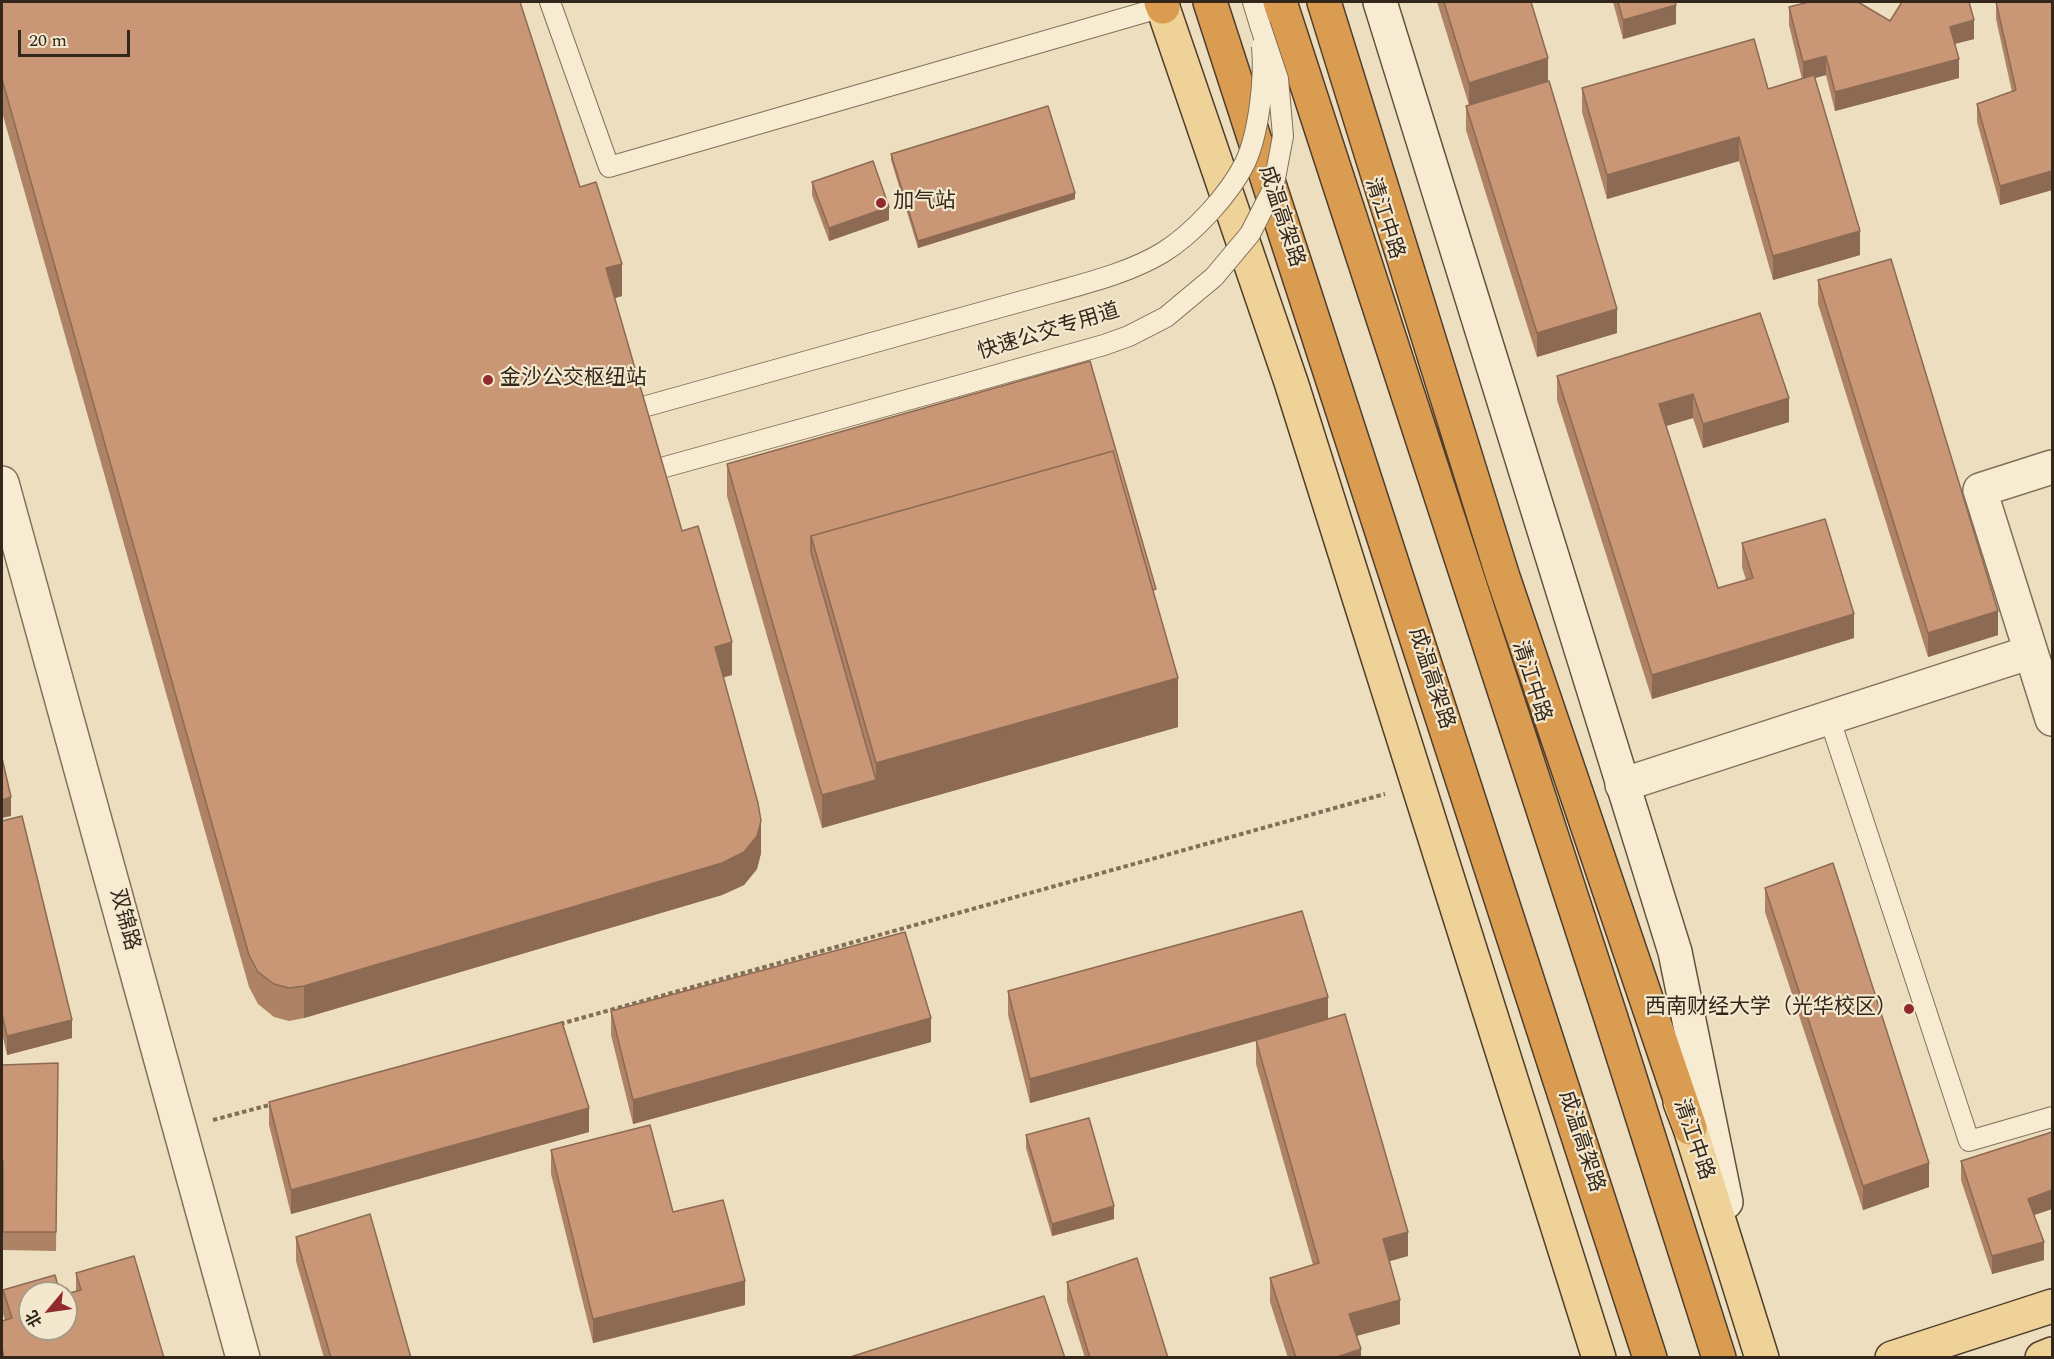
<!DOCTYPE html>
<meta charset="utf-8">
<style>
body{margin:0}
#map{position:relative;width:2054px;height:1359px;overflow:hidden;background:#ecdebf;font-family:Spectral,"Noto Sans SC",serif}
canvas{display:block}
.frame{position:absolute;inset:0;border:3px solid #33271c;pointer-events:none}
.north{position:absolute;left:18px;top:1281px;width:60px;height:60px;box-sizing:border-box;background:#f3e8ce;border:2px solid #a69b87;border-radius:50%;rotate:241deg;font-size:16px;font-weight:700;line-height:24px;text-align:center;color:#33271c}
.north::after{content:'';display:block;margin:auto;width:21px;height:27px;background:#902a2d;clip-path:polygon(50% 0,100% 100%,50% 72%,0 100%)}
.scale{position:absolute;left:18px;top:30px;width:112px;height:27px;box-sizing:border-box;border:3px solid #33271c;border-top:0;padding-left:8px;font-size:18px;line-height:21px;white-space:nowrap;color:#33271c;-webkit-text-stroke:4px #f3e8ce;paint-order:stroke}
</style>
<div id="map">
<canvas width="2054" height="1359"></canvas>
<div class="frame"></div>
<div class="north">北</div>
<div class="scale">20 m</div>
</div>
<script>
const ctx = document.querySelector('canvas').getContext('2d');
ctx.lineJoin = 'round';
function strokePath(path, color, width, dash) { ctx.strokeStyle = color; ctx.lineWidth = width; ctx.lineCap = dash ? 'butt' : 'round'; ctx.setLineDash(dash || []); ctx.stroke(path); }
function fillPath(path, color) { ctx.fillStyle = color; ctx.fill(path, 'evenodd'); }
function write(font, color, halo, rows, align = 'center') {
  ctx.font = font + ' Spectral,"Noto Sans SC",serif'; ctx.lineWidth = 4.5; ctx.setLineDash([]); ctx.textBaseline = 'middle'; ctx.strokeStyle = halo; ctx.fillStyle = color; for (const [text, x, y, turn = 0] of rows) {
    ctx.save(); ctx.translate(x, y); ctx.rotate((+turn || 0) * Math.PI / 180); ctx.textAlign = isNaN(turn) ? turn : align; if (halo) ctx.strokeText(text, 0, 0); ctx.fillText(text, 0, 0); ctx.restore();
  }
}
const path = new Path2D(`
 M560 1024 1385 794
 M213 1120 273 1104`);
const lane = new Path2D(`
 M550 2 609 167 1163 7
 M1253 2 1260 25
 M636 409 936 325
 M654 470 954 387
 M1829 717 1969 1141 2052 1117`);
const street = new Path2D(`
 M2052 467 1980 490 2052 719
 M2 483 243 1358
 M1622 785 2031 652`);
const secondary = new Path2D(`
 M1380 2 1675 952 1726 1202`);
const primary = new Path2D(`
 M1161 2 1291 382 1599 1358
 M1680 1102 1690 1128 1762 1358
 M1892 1358 2052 1306
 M2042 1358 2052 1354`);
const highway = new Path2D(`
 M1161 2 1163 7
 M1210 2 1650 1358
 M1280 2 1610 1015 1719 1358
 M1324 2 1503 577 1690 1128`);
const laneBridge = new Path2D(`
 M936 325C976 314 1015 303 1055 292 1091 282 1130 272 1162 253 1193 234 1229 195 1245 163 1259 133 1265 78 1262 46
 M954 387 1104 345 1129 336 1166 317 1214 277 1250 234 1273 189 1283 136 1278 79 1260 25`);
const wall = new Path2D(`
 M2 2 580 187 622 296 614 298 682 531 732 675 723 677 761 853 757 869 744 885 722 895 304 1018 289 1021 274 1017 258 1004 249 987 2 112Z
 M1437 2H1531L1548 82 1617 333 1537 357 1466 130V106L1469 105Z
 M1613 2H1675L1676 24 1623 39Z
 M1996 2H2052V190L2000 205 1977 122V104L2012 92 1996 19Z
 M1789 7 1890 21 1974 39 1955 44 1959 78 1835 111 1826 75 1815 78 1860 255 1773 280 1739 161 1607 199 1582 112V88L1768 89 1802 79 1789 25Z
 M891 154 1075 199 918 248 891 160Z
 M812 182 889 220 829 241 812 195Z
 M1818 280 1998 635 1928 657 1818 304Z
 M1760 313 1789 422 1703 448 1693 418 1666 426 1718 588 1746 580 1742 567V543L1854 638 1652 699 1557 400V376Z
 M727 464 1156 600 1178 727 822 828 727 496Z
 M2 821 72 1038 7 1055 2 1033Z
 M1765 888 1929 1187 1863 1210 1765 912Z
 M1008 991 1328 1019 1408 1256 1390 1261 1400 1324 1356 1336 1361 1358H1288L1270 1302V1278L1313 1265 1256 1064V1041L1030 1103 1008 1015Z
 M611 1011 931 1042 633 1124 611 1035Z
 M58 1063 56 1251 3 1250V1180H2V1065Z
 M269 1102 589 1132 291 1214 269 1125Z
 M2052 1132V1209L2034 1215 2044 1260 1992 1274 1961 1180V1161Z
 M1026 1135 1114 1219 1052 1236 1026 1148Z
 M551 1150 673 1212 745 1305 593 1343 551 1174Z
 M296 1237 411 1358H324L296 1261Z
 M76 1273 164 1358H2V1321L5 1320 3 1314V1290L30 1329 76 1291Z
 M1067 1282 1168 1358H1085L1067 1301Z`);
const shadedWall = new Path2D(`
 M1676 5V24L1623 39V20Z
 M1974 20V39L1950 45V27Z
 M1826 56V75L1803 81V62Z
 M1548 58V82L1469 107V83Z
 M1959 59V78L1835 111V92Z
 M1739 137V161L1607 199V175Z
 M2052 171V190L2000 205V186Z
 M1075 193V199L918 248V241Z
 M889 207V220L829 241V228Z
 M1860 231V255L1773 280V256Z
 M622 264V296L606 301V268Z
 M1617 309V333L1537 357V333Z
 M1693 394V418L1659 428V404Z
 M1789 398V422L1703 448V424Z
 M1998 611V635L1928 657V633Z
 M1854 614V638L1652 699V675Z
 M732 642V675L715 680V647Z
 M1178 678V727L822 828V795L876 780V763Z
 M11 797V816L2 818V800Z
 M761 821V853L757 869 744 885 722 895 304 1018V986Z
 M1328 997V1021L1030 1103V1079Z
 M931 1018V1042L633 1124V1100Z
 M72 1020V1038L7 1055V1036Z
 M589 1108V1132L291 1214V1190Z
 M1929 1163V1187L1863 1210V1186Z
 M2052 1190V1209L2028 1217V1199Z
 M1114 1206V1219L1052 1236V1224Z
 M1408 1232V1256L1383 1263V1239Z
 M2044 1242V1260L1992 1274V1256Z
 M745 1281V1305L593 1343V1319Z
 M1400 1300V1324L1349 1338V1314Z
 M1361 1349V1358H1334Z`);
const building = new Path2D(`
 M2 2H520L580 187 596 182 622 264 606 268 682 531 698 526 732 642 715 647 758 803 761 821 757 836 744 852 722 863 304 986 289 988 274 984 258 972 249 955 2 79Z
 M1444 2H1531L1548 58 1469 83Z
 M1618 2H1675L1676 5 1623 20Z
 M1809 2H1858L1890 21 1902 2H1969L1974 20 1950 27 1959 59 1835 92 1826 56 1803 62 1789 7Z
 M1996 2H2052V171L2000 186 1977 104 2016 90Z
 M1754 39 1768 89 1814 75 1860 231 1773 256 1739 137 1607 175 1582 88Z
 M1549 81 1617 309 1537 333 1466 106Z
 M1048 106 1075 193 918 241 891 154Z
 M873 161 889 207 829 228 812 182Z
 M1891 259 1998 611 1928 633 1818 280Z
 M1760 313 1789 398 1703 424 1693 394 1659 404 1718 588 1753 578 1742 543 1825 519 1854 614 1652 675 1557 376Z
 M1090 361 1156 589 1153 590 1113 451 811 536V552L876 780 822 795 727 464Z
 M1113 451 1178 678 876 763 811 536Z
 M2 758 11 797 2 800Z
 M22 816 72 1020 7 1036 2 1014V821Z
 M1833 863 1929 1163 1863 1186 1765 888Z
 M1302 911 1328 997 1030 1079 1008 991Z
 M905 932 931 1018 633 1100 611 1011Z
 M1345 1014 1408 1232 1383 1239 1400 1300 1349 1314 1361 1349 1334 1358H1296L1270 1278 1319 1263 1256 1040Z
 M562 1022 589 1108 291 1190 269 1102Z
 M58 1063 56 1232H3V1161H2V1065Z
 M1089 1118 1114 1206 1052 1224 1026 1135Z
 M650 1125 673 1212 723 1200 745 1281 593 1319 551 1150Z
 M2052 1132V1190L2028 1199 2044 1242 1992 1256 1961 1161Z
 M370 1214 411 1358H331L296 1237Z
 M134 1256 164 1358H4L2 1348V1321L12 1318 3 1290 55 1275 60 1293H30V1329H66V1294L81 1290 76 1273Z
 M1137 1258 1168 1358H1090L1067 1282Z
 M1044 1296 1065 1358H847Z`);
const markers = [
 [881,203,6,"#902a2d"],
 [488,380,6,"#902a2d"],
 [1909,1009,6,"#902a2d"]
];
const poiNames = [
 ["加气站",893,203],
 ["金沙公交枢纽站",500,380],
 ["西南财经大学（光华校区）",1897,1009,"right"]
];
const streetNames = [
 ["成温高架路",1280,217,72],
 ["清江中路",1383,219,72],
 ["快速公交专用道",1049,333,-17],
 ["成温高架路",1430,679,72],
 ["清江中路",1530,682,72],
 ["双锦路",123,920,75],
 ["清江中路",1692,1140,71],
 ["成温高架路",1580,1142,72]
];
strokePath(lane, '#836f58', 22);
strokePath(street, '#836f58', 36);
strokePath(secondary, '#65503b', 36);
strokePath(primary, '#513d2d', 36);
strokePath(highway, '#513d2d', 36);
strokePath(path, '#836f58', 4, [4.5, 3]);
strokePath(lane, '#f7ebd1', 20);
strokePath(street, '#f7ebd1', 33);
strokePath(secondary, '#f7ebd1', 33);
strokePath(primary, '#efd297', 33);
strokePath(highway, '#d99c51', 33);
strokePath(laneBridge, '#836f58', 22, []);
strokePath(laneBridge, '#f7ebd1', 20);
fillPath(wall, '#ad8265');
fillPath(shadedWall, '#8d6a53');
fillPath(building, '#c99776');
strokePath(building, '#8d6a53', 1.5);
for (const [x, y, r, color] of markers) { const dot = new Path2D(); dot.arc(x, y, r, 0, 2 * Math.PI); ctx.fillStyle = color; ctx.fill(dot); strokePath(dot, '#f3e8ce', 2); }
write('21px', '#33271c', '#f3e8ce', poiNames, 'left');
write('21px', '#33271c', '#f3e8ce', streetNames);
</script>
